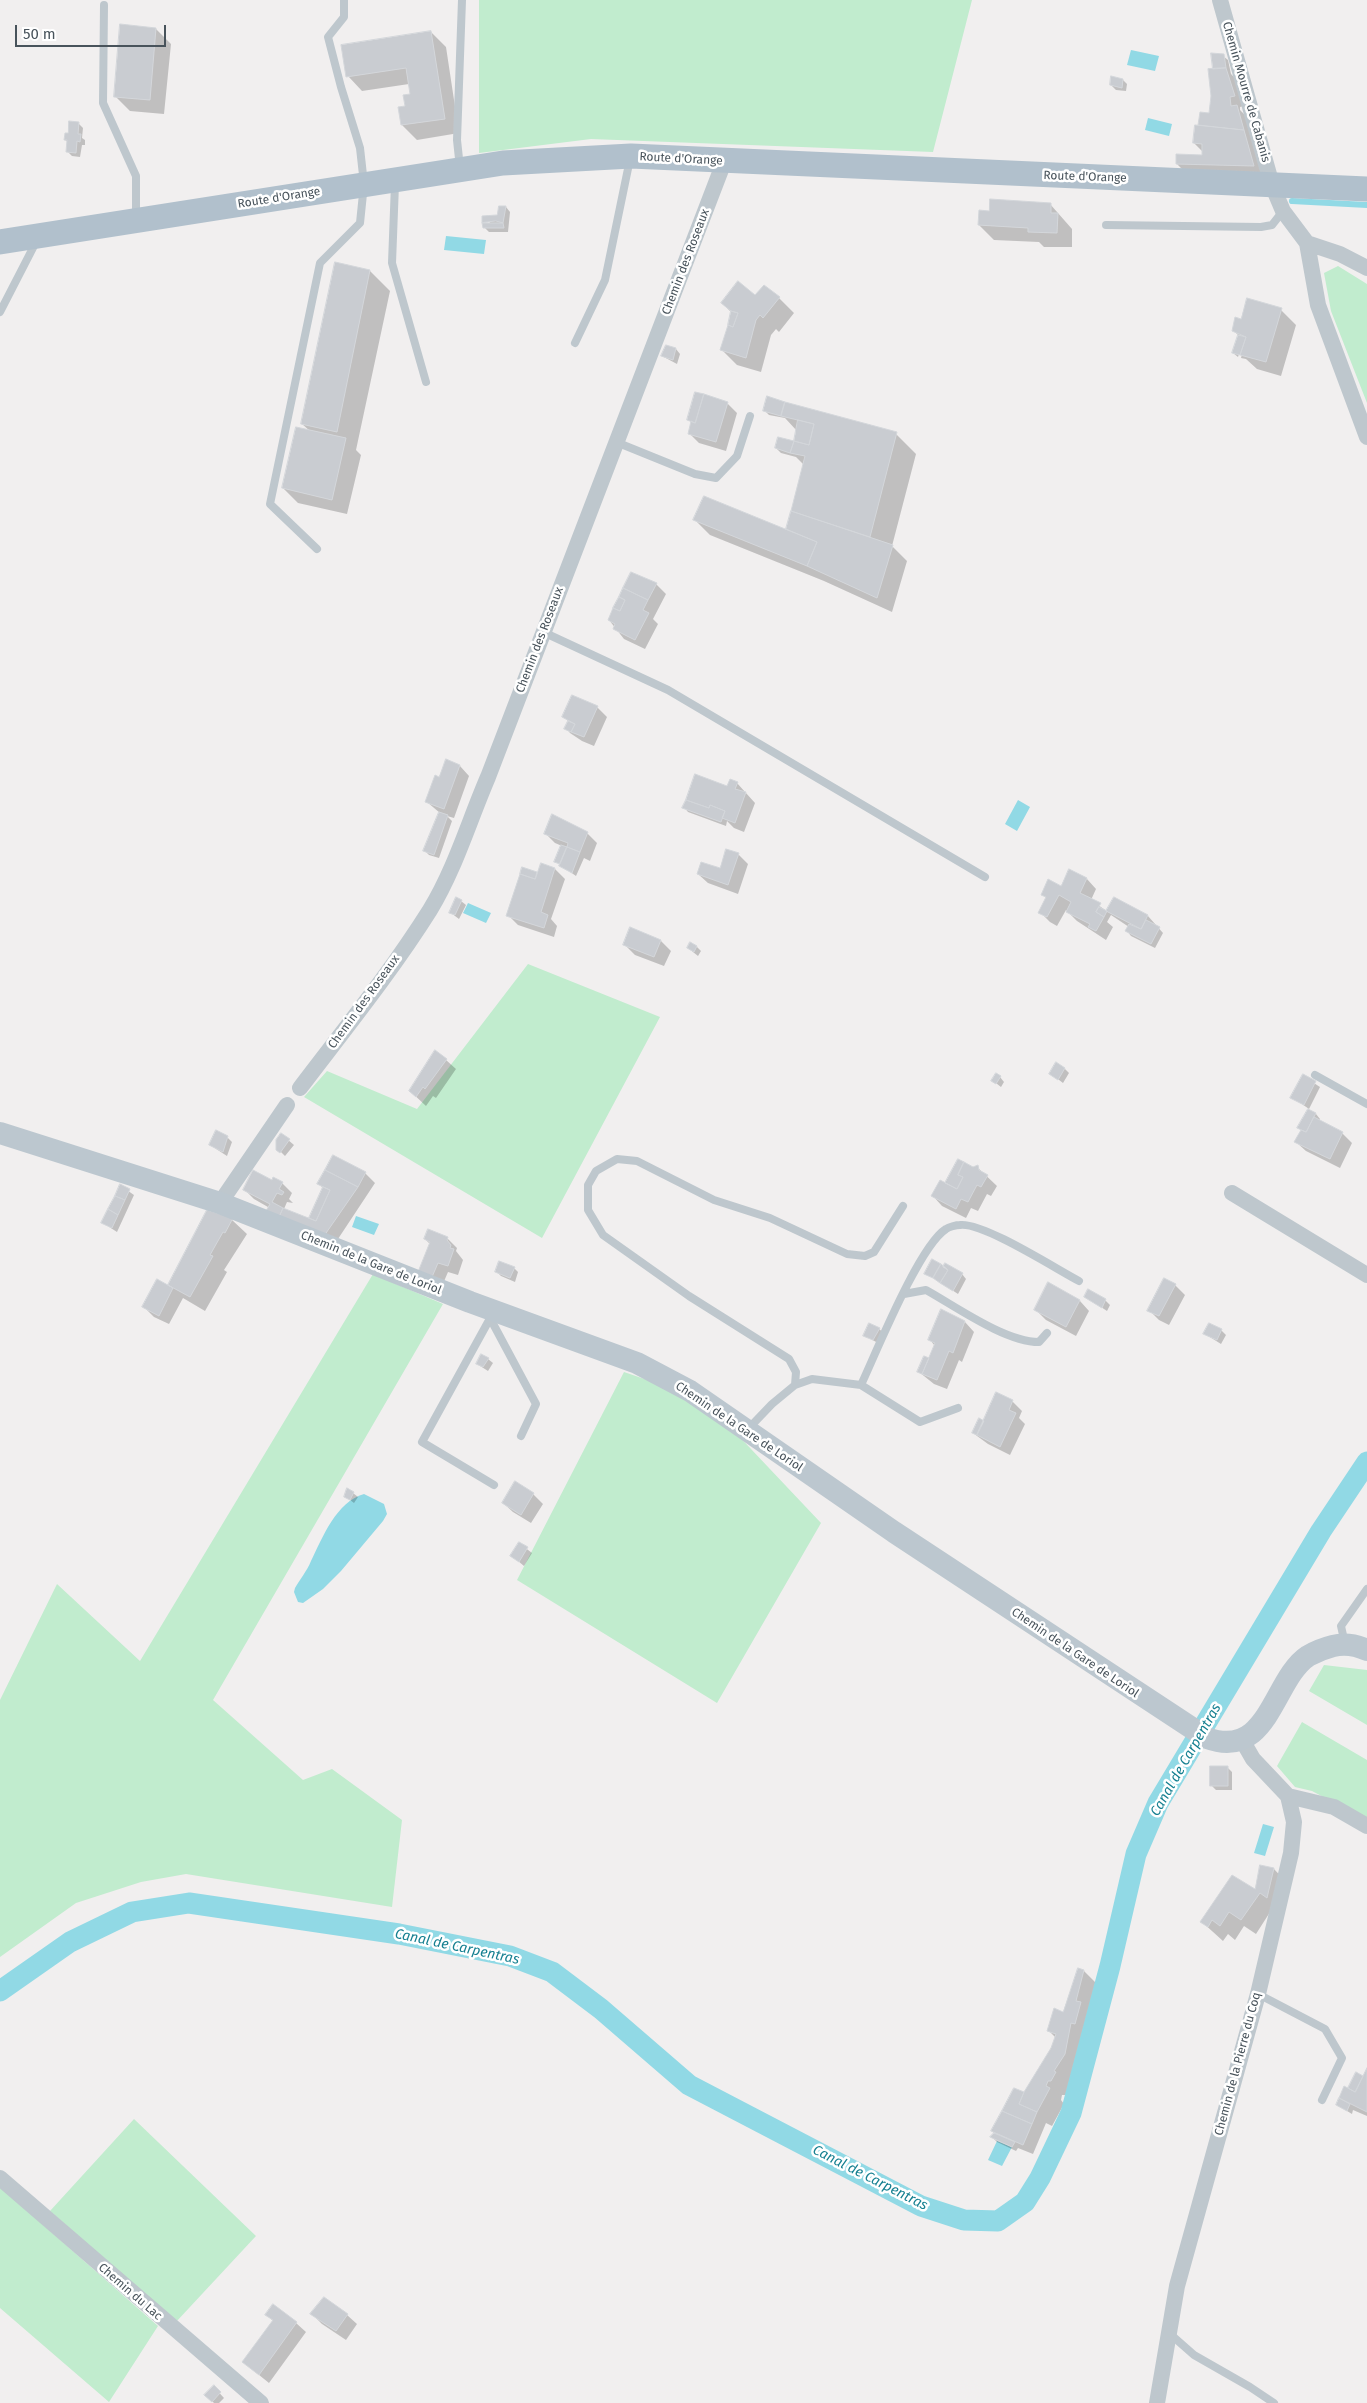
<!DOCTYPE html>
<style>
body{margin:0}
#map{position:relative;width:1367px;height:2403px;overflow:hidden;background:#f1efef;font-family:"Fira Sans",sans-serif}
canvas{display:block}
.scale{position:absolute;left:15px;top:25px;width:151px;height:22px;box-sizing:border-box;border:2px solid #48535b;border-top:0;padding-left:6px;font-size:15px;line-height:18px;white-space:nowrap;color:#48535b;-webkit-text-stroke:4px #fff;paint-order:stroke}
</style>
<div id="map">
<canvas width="1367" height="2403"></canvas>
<div class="scale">50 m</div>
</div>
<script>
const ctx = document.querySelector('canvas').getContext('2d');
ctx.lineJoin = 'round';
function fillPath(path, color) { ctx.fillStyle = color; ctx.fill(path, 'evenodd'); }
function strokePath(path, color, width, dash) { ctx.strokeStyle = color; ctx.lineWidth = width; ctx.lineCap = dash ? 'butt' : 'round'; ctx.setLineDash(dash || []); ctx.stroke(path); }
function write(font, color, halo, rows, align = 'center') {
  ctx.font = font + ' "Fira Sans",sans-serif'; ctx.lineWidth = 5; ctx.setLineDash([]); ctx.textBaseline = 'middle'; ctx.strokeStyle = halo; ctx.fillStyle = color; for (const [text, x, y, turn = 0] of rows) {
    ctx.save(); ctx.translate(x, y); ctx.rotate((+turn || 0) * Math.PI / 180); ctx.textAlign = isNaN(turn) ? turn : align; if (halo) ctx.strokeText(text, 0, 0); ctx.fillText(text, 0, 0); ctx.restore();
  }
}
const green = new Path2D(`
 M479 0H972L933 152 591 139 479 153Z
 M1338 266 1367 284V403L1331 311 1324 273Z
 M528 964 660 1017 542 1238 304 1097 327 1071 417 1109Z
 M373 1274 443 1304 213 1700 303 1780 332 1769 402 1820 392 1907 186 1874 141 1882 76 1903 0 1957V1700L57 1584 140 1661Z
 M624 1372 662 1385 734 1431 821 1523 717 1703 517 1580Z
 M1324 1665 1367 1670V1725L1309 1691Z
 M1302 1722 1367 1760V1820L1312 1791 1295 1787 1277 1766Z
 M134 2119 256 2236 176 2322 50 2211Z
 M0 2187 158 2326 109 2402 0 2308Z`);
const water = new Path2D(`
 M1131 50 1159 56 1155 71 1127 65Z
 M1148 118 1172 124 1169 136 1145 130Z
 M446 236 486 240 484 254 444 250Z
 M1018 800 1030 807 1017 831 1005 824Z
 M468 903 491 913 486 923 463 913Z
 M356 1216 379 1224 374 1235 352 1227Z
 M364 1494 384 1504 387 1514 383 1521 341 1571 323 1589 303 1603 298 1602 294 1592 295 1588C300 1579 307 1571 311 1561 323 1537 336 1502 364 1494Z
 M1263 1824 1274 1827 1265 1856 1254 1853Z
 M997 2141 1012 2147 1002 2166 988 2160Z`);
const shadow = new Path2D(`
 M156 29 171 44 164 114 130 111 115 96Z
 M431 32 446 47 459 133 417 140 402 125 411 95 409 84 362 91 348 76Z
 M1223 56 1228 60 1231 74 1236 79 1244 106 1240 107V110L1247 117 1268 181 1192 179 1177 164 1203 156V152L1194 143 1202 127 1200 124 1210 115 1214 70Z
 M1123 80 1127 84 1126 91 1116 90 1111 85Z
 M79 124 83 128 82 138 85 140V145H82L80 157 72 156 67 151 68 142 65 140Z
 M1050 204 1072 229V247H1044L1039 242 994 240 979 225 990 212Z
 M500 207H506L510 212 508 232H489L484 227 498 216Z
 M370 271 390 291 356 450 361 455 347 514 298 503 283 488 310 431 302 424Z
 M756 296 779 298 794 313 779 332 776 329 771 335 761 372 737 365 722 350 732 313 722 303Z
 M1281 310 1296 325 1281 376 1257 369 1246 359 1241 358 1245 343 1243 341 1238 357 1233 353 1239 336 1233 330 1242 320Z
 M666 346 676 349 680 354 677 364 662 356Z
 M727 403 737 413 726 451 699 443 689 433 692 423 689 420Z
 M765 411 896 434 916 454 892 546 907 561 892 612 824 581 710 535 695 520 787 531 804 465 796 457 781 453 776 448 795 442 797 431 785 418 769 415Z
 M656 584 666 594 653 619 658 624 645 649 624 639 609 620Z
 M597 707 607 717 594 746 582 741 570 733 566 728 569 722 564 717Z
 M447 761 460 766 469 776 454 818 447 816 452 821 439 858 429 855 425 851 440 813 427 802Z
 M737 783 755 803 744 832 734 828 727 821 726 826 688 812 684 807Z
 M545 833H587L597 843 590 861 584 858 576 876 556 862 562 846 555 843Z
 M738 854 748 864 738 894 708 883 698 874 721 870Z
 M542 864 555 869 565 879 551 919 557 926 554 937 518 925 508 915 523 869 538 875ZM525 874 541 880V882Z
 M1070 871 1087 879 1096 889 1091 900 1108 912 1148 916 1163 933 1155 948 1131 936 1127 931 1129 927 1111 915 1107 922 1113 927 1106 940 1077 921 1066 910 1057 926 1050 922 1040 912 1047 899 1042 894 1061 887Z
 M461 901 466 905 459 919 451 913Z
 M631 929 661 941 671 951 664 966 635 955 625 945Z
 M697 947 701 951 698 956 688 948Z
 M446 1060 456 1069 436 1098 433 1096 426 1106 410 1091Z
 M1065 1069 1069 1073 1063 1083 1050 1073Z
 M1303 1076 1320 1087 1309 1109 1292 1097Z
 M1000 1077 1004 1082 1001 1087 992 1080Z
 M1308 1110 1316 1114 1320 1119 1319 1121 1342 1133 1352 1143 1340 1168 1306 1151 1296 1142 1302 1131 1299 1128Z
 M281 1134 294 1145 285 1156 278 1149Z
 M227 1137 232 1142 227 1156 210 1145Z
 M977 1167 997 1186 991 1196 987 1194 978 1211 971 1208 966 1218 942 1206 933 1196 951 1187Z
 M365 1173 375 1183 334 1245 254 1199 244 1189 272 1182 282 1183 292 1193 289 1199 293 1203 287 1202 284 1209 310 1220 323 1188 319 1184Z
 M121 1186 134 1195 117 1232 103 1223Z
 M232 1220 247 1234 224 1270 227 1272 205 1311 183 1298 169 1324 154 1317 144 1307 157 1281 173 1289 170 1285Z
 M447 1238 457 1248 456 1251 463 1260 458 1275 448 1272 442 1286 429 1281 430 1244 425 1239Z
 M514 1268 518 1272 515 1282 501 1276 496 1271Z
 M926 1273 962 1274 966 1279 958 1294Z
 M1049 1284 1080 1301 1089 1311 1076 1336 1046 1320 1036 1310Z
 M1175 1285 1185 1295 1169 1325 1159 1320 1149 1310Z
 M1086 1297 1105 1300 1110 1305 1107 1311Z
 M965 1322 974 1332 962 1362 959 1360 947 1389 934 1384 919 1372 929 1360 935 1346 930 1340Z
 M879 1329 884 1333 878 1343 865 1336Z
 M1221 1330 1226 1335 1221 1344 1205 1334Z
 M488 1359 493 1363 488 1371 477 1364Z
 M1012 1401 1022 1411 1019 1418 1025 1424 1010 1455 988 1444 973 1433Z
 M353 1493 358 1497 354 1503 345 1496Z
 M533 1494 543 1504 531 1523 513 1512 503 1503Z
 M519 1543 532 1553 524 1566 512 1556Z
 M1227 1767 1232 1772V1790H1216L1211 1785Z
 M1274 1869 1288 1884 1256 1934 1244 1926 1235 1940 1228 1934 1223 1941 1202 1922 1255 1891Z
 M1084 1971 1099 1986 1091 2014 1095 2018 1090 2038 1085 2037 1080 2069 1069 2086 1070 2088 1066 2095H1062L1061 2100 1064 2104 1052 2126 1046 2123 1033 2154 1018 2148 1016 2151 997 2142 992 2137 995 2134 992 2131 1025 2095 1052 2049 1056 2038 1048 2030 1064 2013Z
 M1367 2071V2116L1353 2110 1352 2114 1337 2105 1345 2088 1349 2090 1357 2074 1364 2077Z
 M312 2314 347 2315 357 2324 346 2340 322 2324Z
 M267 2315 296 2323 306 2332 269 2383 243 2362 273 2321Z
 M214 2387 224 2398 219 2403H214L206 2395Z`);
const stream = new Path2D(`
 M1292 201 1367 205`);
const canal = new Path2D(`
 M0 1991 70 1942 132 1912 189 1903 399 1934 510 1956 552 1972 601 2009 689 2085 921 2206 964 2220 998 2221 1025 2202 1040 2178 1071 2113 1110 1966 1136 1854 1158 1803 1321 1531 1367 1462`);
const building = new Path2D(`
 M120 24 156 28 150 100 114 97Z
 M431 31 445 119 401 125 398 107 405 106 403 95 410 94 406 68 346 77 341 45Z
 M1211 53 1224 54 1226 68 1213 69Z
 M1226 68 1235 96 1230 97 1231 106 1237 105 1244 130 1198 125 1200 112 1209 113 1211 96 1208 69Z
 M1111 76 1123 79 1122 88 1110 85Z
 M69 121 79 122 78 134H81L80 142 77 141 76 153 66 152 67 140H64L65 133H68Z
 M1195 125 1244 130 1254 166 1176 164V154L1202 155V144L1193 143Z
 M990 199 1051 203V213H1058L1057 233 1028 232V228L978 225 979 210 989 211Z
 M499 206H506L503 223H482V216L497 215Z
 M496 221 503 223 504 228H483L482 223Z
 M335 262 370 270 337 432 301 424Z
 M738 281 755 295 764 285 780 297 763 318 760 315 756 320 746 358 720 350 728 325 733 327 738 313 731 311 721 303Z
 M1247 298 1282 308 1266 362 1240 355 1246 337 1232 331 1235 317 1241 319Z
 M731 311 738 313 733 327 728 325Z
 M1238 335 1246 337 1240 355 1232 353Z
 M666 345 676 348 673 360 661 356Z
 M695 392 704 394 695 423 687 420Z
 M704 394 728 402 716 442 688 434 691 421 695 423Z
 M767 396 785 402 781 416 763 411Z
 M785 402 897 432 870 537 791 511 805 456 790 453 794 441 809 445 814 424 781 416Z
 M798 420 814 424 809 445 794 441Z
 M296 427 346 438 332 500 282 488Z
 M778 437 794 441 790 453 775 448Z
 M704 496 817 542 807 566 693 520Z
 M791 511 893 545 877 598 807 566 817 542 786 529Z
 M631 572 657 583 648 600 623 588Z
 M623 588 648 600 643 610 649 613 635 640 613 629 615 624 608 620 613 608 620 611 625 600 619 597Z
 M619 597 625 600 620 611 613 608Z
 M572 695 598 706 584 737 571 732 575 724 562 717Z
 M568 721 575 724 571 732 564 729Z
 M446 759 460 765 444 809 425 802 435 775 439 777Z
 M695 774 727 786 730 779 738 782 735 789 746 792 735 823 722 818 725 811 710 805 709 808 686 800Z
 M686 800 709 808 710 805 725 811 721 822 682 808Z
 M439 812 448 815 434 855 423 851Z
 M552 814 588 832 580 852 567 847 568 843 544 834Z
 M561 845 567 847 560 864 554 862Z
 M567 847 580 852 572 873 559 866Z
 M726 849 739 853 728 885 697 874 701 862 720 868Z
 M541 863 555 868 541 912 548 915 544 928 506 916 520 874 535 879Z
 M522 867 537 872 535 879 520 874Z
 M1069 869 1087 878 1080 893 1101 903 1096 912 1104 917 1096 931 1088 927 1090 924 1066 912 1071 902 1059 895 1047 917 1038 913 1046 897 1041 895 1048 879 1061 886Z
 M456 897 462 900 455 915 449 913Z
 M1114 897 1148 915 1141 929 1106 911Z
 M1099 907 1107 911 1104 917 1096 912Z
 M1146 920 1160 927 1151 944 1125 931 1129 924 1141 929Z
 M630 927 661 940 654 957 623 945Z
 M690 942 697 946 694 952 687 948Z
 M435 1050 447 1059 425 1089 423 1087 416 1097 409 1091Z
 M1056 1062 1065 1068 1058 1080 1049 1074Z
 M996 1073 1001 1076 996 1084 991 1081Z
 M1303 1074 1316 1081 1304 1105 1290 1098Z
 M1308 1109 1316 1113 1306 1132 1297 1128Z
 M1314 1117 1343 1132 1330 1159 1294 1142 1301 1130 1306 1132Z
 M216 1130 228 1136 223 1152 209 1145Z
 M281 1133 290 1139 280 1153 276 1150V1140Z
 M333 1155 366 1172 358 1187 325 1170Z
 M958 1159 964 1162 958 1175 963 1177 957 1189 945 1183Z
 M964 1162 973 1167 978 1165 979 1170 988 1175 981 1187 977 1185 968 1202 961 1199 956 1209 931 1196 940 1180 957 1189 963 1177 958 1175Z
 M253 1170 272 1180 273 1177 283 1182 279 1189 284 1192 282 1195 277 1193 272 1202 283 1208 279 1217 266 1211 270 1204 243 1190Z
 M325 1170 358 1187 324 1236 279 1217 283 1208 316 1221 330 1190 317 1184Z
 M120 1184 130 1189 125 1200 115 1196Z
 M323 1187 330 1190 316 1221 309 1218Z
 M115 1196 125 1200 118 1215 108 1209Z
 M108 1209 118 1215 112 1228 101 1223Z
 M207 1210 233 1218 225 1233 223 1232 210 1255 213 1256 190 1297 168 1285Z
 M428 1229 448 1237 447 1240 451 1245 450 1248 454 1249 448 1266 438 1263 432 1277 418 1272 430 1242 424 1239Z
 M932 1259 941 1264 933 1278 924 1274Z
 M499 1261 515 1267 510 1278 495 1272Z
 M945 1263 963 1273 953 1291 940 1283 948 1270 943 1267Z
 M941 1264 948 1270 940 1283 933 1278Z
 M1164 1278 1176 1284 1159 1316 1147 1311Z
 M157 1279 173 1288 159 1316 142 1307Z
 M1048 1282 1080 1300 1066 1327 1034 1310Z
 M1088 1289 1106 1299 1102 1308 1084 1297Z
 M941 1309 965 1321 953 1353 949 1351 937 1380 922 1374 935 1343 928 1340Z
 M869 1323 880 1328 873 1340 863 1336Z
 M1209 1323 1222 1329 1217 1340 1203 1334Z
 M481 1354 489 1358 483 1367 476 1364Z
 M924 1356 929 1358 922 1374 917 1372Z
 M996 1392 1013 1400 1009 1410 1016 1413 1000 1447 977 1435Z
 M979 1418 984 1421 977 1435 972 1433Z
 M515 1481 534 1493 521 1515 502 1503Z
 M347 1488 354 1492 350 1500 344 1497Z
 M519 1542 528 1547 519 1562 510 1556Z
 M1210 1766H1228V1786H1210Z
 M1260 1865 1274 1868 1267 1898 1260 1893 1241 1920 1229 1912 1220 1926 1212 1920 1208 1927 1200 1922 1232 1875 1255 1889Z
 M1078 1968 1084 1970 1076 2001 1081 2002 1075 2024 1071 2023 1065 2054 1054 2071 1056 2072 1051 2081H1048L1046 2086 1050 2088 1037 2112 1019 2104 1024 2092 1051 2048 1056 2034 1047 2031 1054 2008 1063 2012Z
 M1367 2068V2112L1339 2098 1344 2086 1355 2092Z
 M1356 2072 1363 2076 1355 2092 1348 2088Z
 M1014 2088 1024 2092 1019 2104 1037 2112 1032 2124 1002 2111Z
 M1339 2098 1350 2104 1347 2111 1336 2105Z
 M1002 2111 1032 2124 1023 2145 991 2131Z
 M994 2133 1015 2142 1012 2147 990 2137Z
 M324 2297 348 2314 336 2331 310 2314Z
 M273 2304 297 2322 259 2375 242 2362 273 2320 265 2315Z
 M214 2385 221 2392 212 2402 204 2395Z`);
const lane = new Path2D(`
 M104 5 103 103 136 176V218
 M460 168 457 140 462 0
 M395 184 392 263 426 382
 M1106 225 1261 227 1272 225 1283 211
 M0 312 36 242
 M575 343 605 280 630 159
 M616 442 695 474 716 478 737 456 750 416
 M317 549 270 504 320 263 360 223 364 184 360 148 341 87 328 37 344 17V0
 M543 632 668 690 985 877
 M1315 1075 1367 1104
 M904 1294 926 1290C955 1306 1005 1342 1039 1342L1047 1333
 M493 1313 422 1442 494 1485
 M490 1318 536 1404 521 1436
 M795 1385 812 1379 861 1385 920 1422 958 1408
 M861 1385C876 1353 919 1246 946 1229 949 1227 956 1225 960 1225 983 1222 1056 1269 1079 1281
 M749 1428 772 1404 795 1385 796 1372 789 1359 689 1296 603 1235 588 1210V1185L596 1171 617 1159 637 1161 714 1200 770 1218 847 1254 865 1256 874 1252 903 1206
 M1345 1644 1341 1626 1367 1589
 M1258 1994 1325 2029 1342 2058 1322 2100
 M1169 2333 1194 2355 1250 2387 1274 2403`);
const street = new Path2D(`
 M1220 0 1272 185 1283 211 1307 243 1340 254 1367 268
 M1307 243 1318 305 1367 437
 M300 1088C344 1030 391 972 430 910 455 869 469 821 488 777L724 162
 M1232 1193 1367 1275
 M220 1203 287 1105
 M1288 1796 1334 1807 1367 1826
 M0 2178 261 2403
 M1157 2403 1177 2286 1258 1994 1291 1853 1294 1822 1288 1796 1253 1759 1242 1740`);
const secondary = new Path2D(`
 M0 1133 220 1203 470 1302 637 1363 690 1391 894 1532 1207 1738C1269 1761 1273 1679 1308 1656 1315 1652 1325 1648 1333 1646 1345 1643 1356 1645 1367 1650`);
const primary = new Path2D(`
 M0 242 503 163 631 156 1367 189`);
const streetNames = [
 ["Chemin Mourre de Cabanis",1246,92,74],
 ["Route d'Orange",681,159,3],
 ["Route d'Orange",1085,177,2],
 ["Route d'Orange",279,198,-9],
 ["Chemin des Roseaux",686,262,-69],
 ["Chemin des Roseaux",540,640,-69],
 ["Chemin des Roseaux",364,1002,-54],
 ["Chemin de la Gare de Loriol",371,1263,22],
 ["Chemin de la Gare de Loriol",739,1427,34],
 ["Chemin de la Gare de Loriol",1075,1653,34],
 ["Chemin de la Pierre du Coq",1238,2064,-75],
 ["Chemin du Lac",130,2292,41]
];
const waterNames = [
 ["Canal de Carpentras",1186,1760,-60],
 ["Canal de Carpentras",457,1947,12],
 ["Canal de Carpentras",870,2178,27]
];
fillPath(green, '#c1ecce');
fillPath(water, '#91d9e5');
fillPath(shadow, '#0003');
strokePath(stream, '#91d9e5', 6);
strokePath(canal, '#91d9e5', 21);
fillPath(building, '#c9ccd1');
strokePath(building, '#d3d6da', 1);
strokePath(lane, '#bec7cd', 8);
strokePath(street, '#bec7cd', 16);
strokePath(secondary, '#bcc7cf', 22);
strokePath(primary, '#b1c0cc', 25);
write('12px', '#48535b', '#fff', streetNames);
write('italic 14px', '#168091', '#fff', waterNames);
</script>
